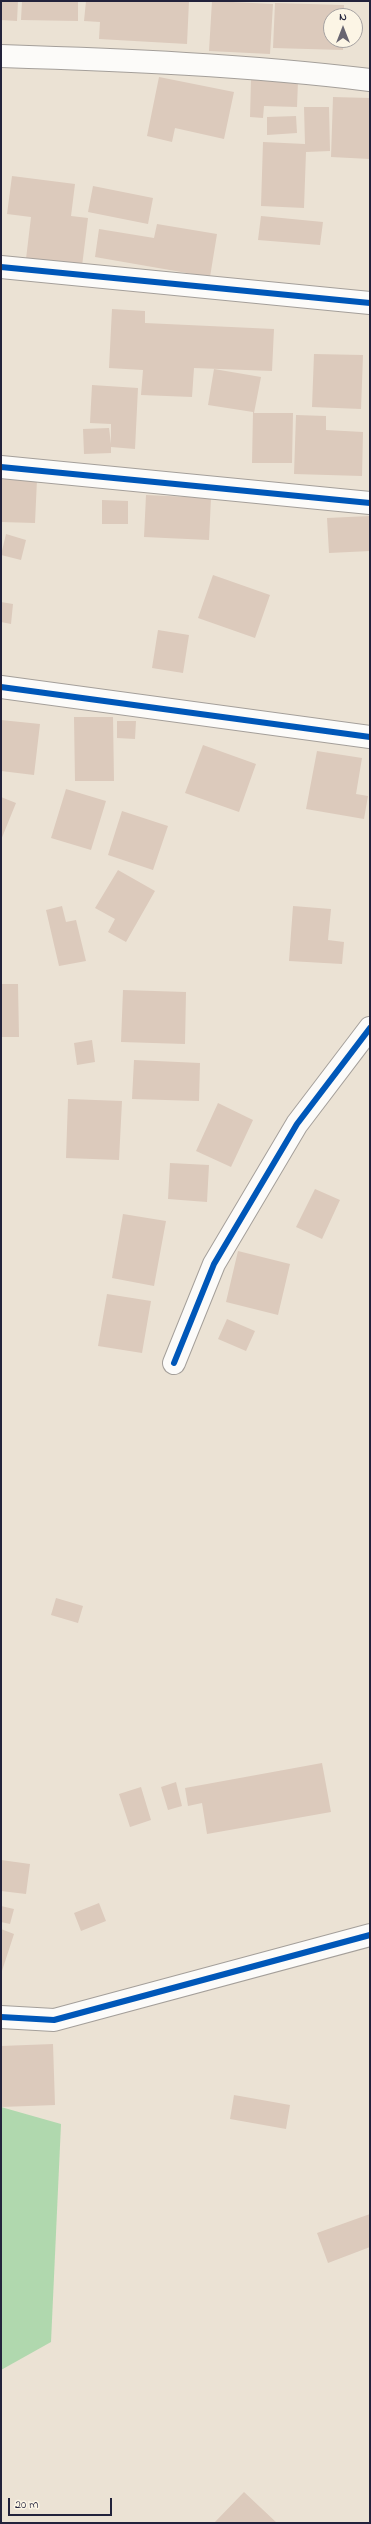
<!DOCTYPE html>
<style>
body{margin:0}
#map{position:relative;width:371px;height:2524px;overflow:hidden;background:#ebe2d4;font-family:"Indie Flower",sans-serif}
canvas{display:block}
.frame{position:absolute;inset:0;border:2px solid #22223b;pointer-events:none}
.north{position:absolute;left:323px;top:8px;width:40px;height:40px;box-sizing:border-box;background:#fcf5e5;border:1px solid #a5a1a1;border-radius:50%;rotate:0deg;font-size:11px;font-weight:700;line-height:16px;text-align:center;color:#22223b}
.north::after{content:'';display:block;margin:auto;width:14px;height:18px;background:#686571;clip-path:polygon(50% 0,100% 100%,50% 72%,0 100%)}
.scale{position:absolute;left:8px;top:2498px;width:104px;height:18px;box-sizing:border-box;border:2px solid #22223b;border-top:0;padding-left:5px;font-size:12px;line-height:14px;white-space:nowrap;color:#22223b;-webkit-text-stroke:3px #fcf5e5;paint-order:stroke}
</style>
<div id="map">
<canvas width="371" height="2524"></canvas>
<div class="frame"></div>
<div class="north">N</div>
<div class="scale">20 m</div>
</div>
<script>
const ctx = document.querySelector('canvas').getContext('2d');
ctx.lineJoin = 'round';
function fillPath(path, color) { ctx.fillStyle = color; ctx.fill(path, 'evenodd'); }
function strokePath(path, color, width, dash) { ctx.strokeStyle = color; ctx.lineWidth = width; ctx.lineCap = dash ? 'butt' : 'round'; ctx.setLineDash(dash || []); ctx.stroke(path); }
const green = new Path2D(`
 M1 2107 61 2124 51 2342 1 2370Z`);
const building = new Path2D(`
 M1 1H18L17 21 1 20Z
 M22 1H78V21L21 20Z
 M86 1H189L187 44 99 39 100 22 84 21Z
 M212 1 273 4 270 54 209 51Z
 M275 3 344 5V16H331V40H343V50L273 48Z
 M159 77 234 92 224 139 175 128 172 142 147 136Z
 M251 80 298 81 297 107 264 106 263 118 250 117Z
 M333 97 370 98V159L331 157Z
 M304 107H329L330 151 306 152 304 208 261 206 263 142 305 144Z
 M296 116 297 133 267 135V117Z
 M12 176 75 184 71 216 88 218 82 266 26 259 31 217 7 214Z
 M93 186 153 198 148 224 88 212Z
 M261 216 323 222 320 245 258 240Z
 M157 224 217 234 210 277 95 257 99 229 154 238Z
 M112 309 145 311V323L274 329 272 371 194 368 192 397 141 395 143 370 109 368Z
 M314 354 363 355 361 409 312 407Z
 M214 369 261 377 254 413H293L292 463H252L253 412 208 405Z
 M92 385 138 388 135 449 111 447V453L84 454 83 429 109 428 111 444V424L90 423Z
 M296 415 326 416V430L363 432 362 476 294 474Z
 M1 478 37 479 35 523 1 522Z
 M146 495 211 498 209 540 144 537Z
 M102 500 128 501V524H102Z
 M370 516V551L329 553 327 518Z
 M6 534 26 540 21 560 1 555Z
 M213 575 270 595 255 638 198 618Z
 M1 602 13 604 11 624 1 622Z
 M158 630 189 635 183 673 152 668Z
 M74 717H113L114 781H75Z
 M1 720 40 724 34 775 1 771Z
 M117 721H136L135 739 117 738Z
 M203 745 256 764 239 812 185 793Z
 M317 751 362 758 356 794 368 796 364 819 306 809Z
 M66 789 106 801 91 850 51 838Z
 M1 797 16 803 1 840Z
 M122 811 168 826 153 870 108 855Z
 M118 870 155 891 126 942 108 932 115 919 95 908Z
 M62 906 66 922 76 920 86 961 59 966 46 910Z
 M293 906 331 909 328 940 344 942 342 964 289 961Z
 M1 984H18L19 1037H1Z
 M123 990 186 992 185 1044 121 1042Z
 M92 1040 95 1062 77 1065 74 1043Z
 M134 1060 200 1063 199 1101 132 1099Z
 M68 1099 122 1101 119 1160 66 1158Z
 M218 1103 253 1120 231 1167 196 1151Z
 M170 1163 209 1165 207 1202 168 1199Z
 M315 1189 340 1200 322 1239 296 1227Z
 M123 1214 166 1221 154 1286 112 1278Z
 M238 1251 290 1264 278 1315 226 1302Z
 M107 1294 151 1301 142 1353 98 1346Z
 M227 1319 255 1331 246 1351 218 1339Z
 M56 1598 83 1606 78 1623 51 1615Z
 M322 1763 331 1812 207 1834 202 1803 188 1806 185 1788Z
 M176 1782 182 1806 168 1810 161 1787Z
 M141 1787 151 1820 130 1827 119 1794Z
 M1 1860 30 1864 26 1894 1 1891Z
 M99 1903 106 1921 81 1931 74 1913Z
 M1 1906 14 1909 10 1924 1 1922Z
 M1 1929 14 1934 1 1974Z
 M53 2044 55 2105 1 2107V2046Z
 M234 2095 290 2105 286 2129 230 2119Z
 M370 2214V2247L328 2263 317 2233Z
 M244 2492 277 2523H214Z`);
const minor = new Path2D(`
 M1 56C124 60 247 65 370 80
 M1 267 370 303
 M1 467 370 503
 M1 687 370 737
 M174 1363 214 1264 297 1124 370 1028
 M1 2017 54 2020 370 1935`);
const cycleway = new Path2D(`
 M1 267 370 303
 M1 467 370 503
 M1 687 370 737
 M174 1363 214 1264 297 1124 370 1028
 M1 2017 54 2020 370 1935`);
fillPath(green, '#b0d8ae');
fillPath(building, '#dccabc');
strokePath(minor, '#a49f9a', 24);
strokePath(minor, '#fcfbf9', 22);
strokePath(cycleway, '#0057b8', 6);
</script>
